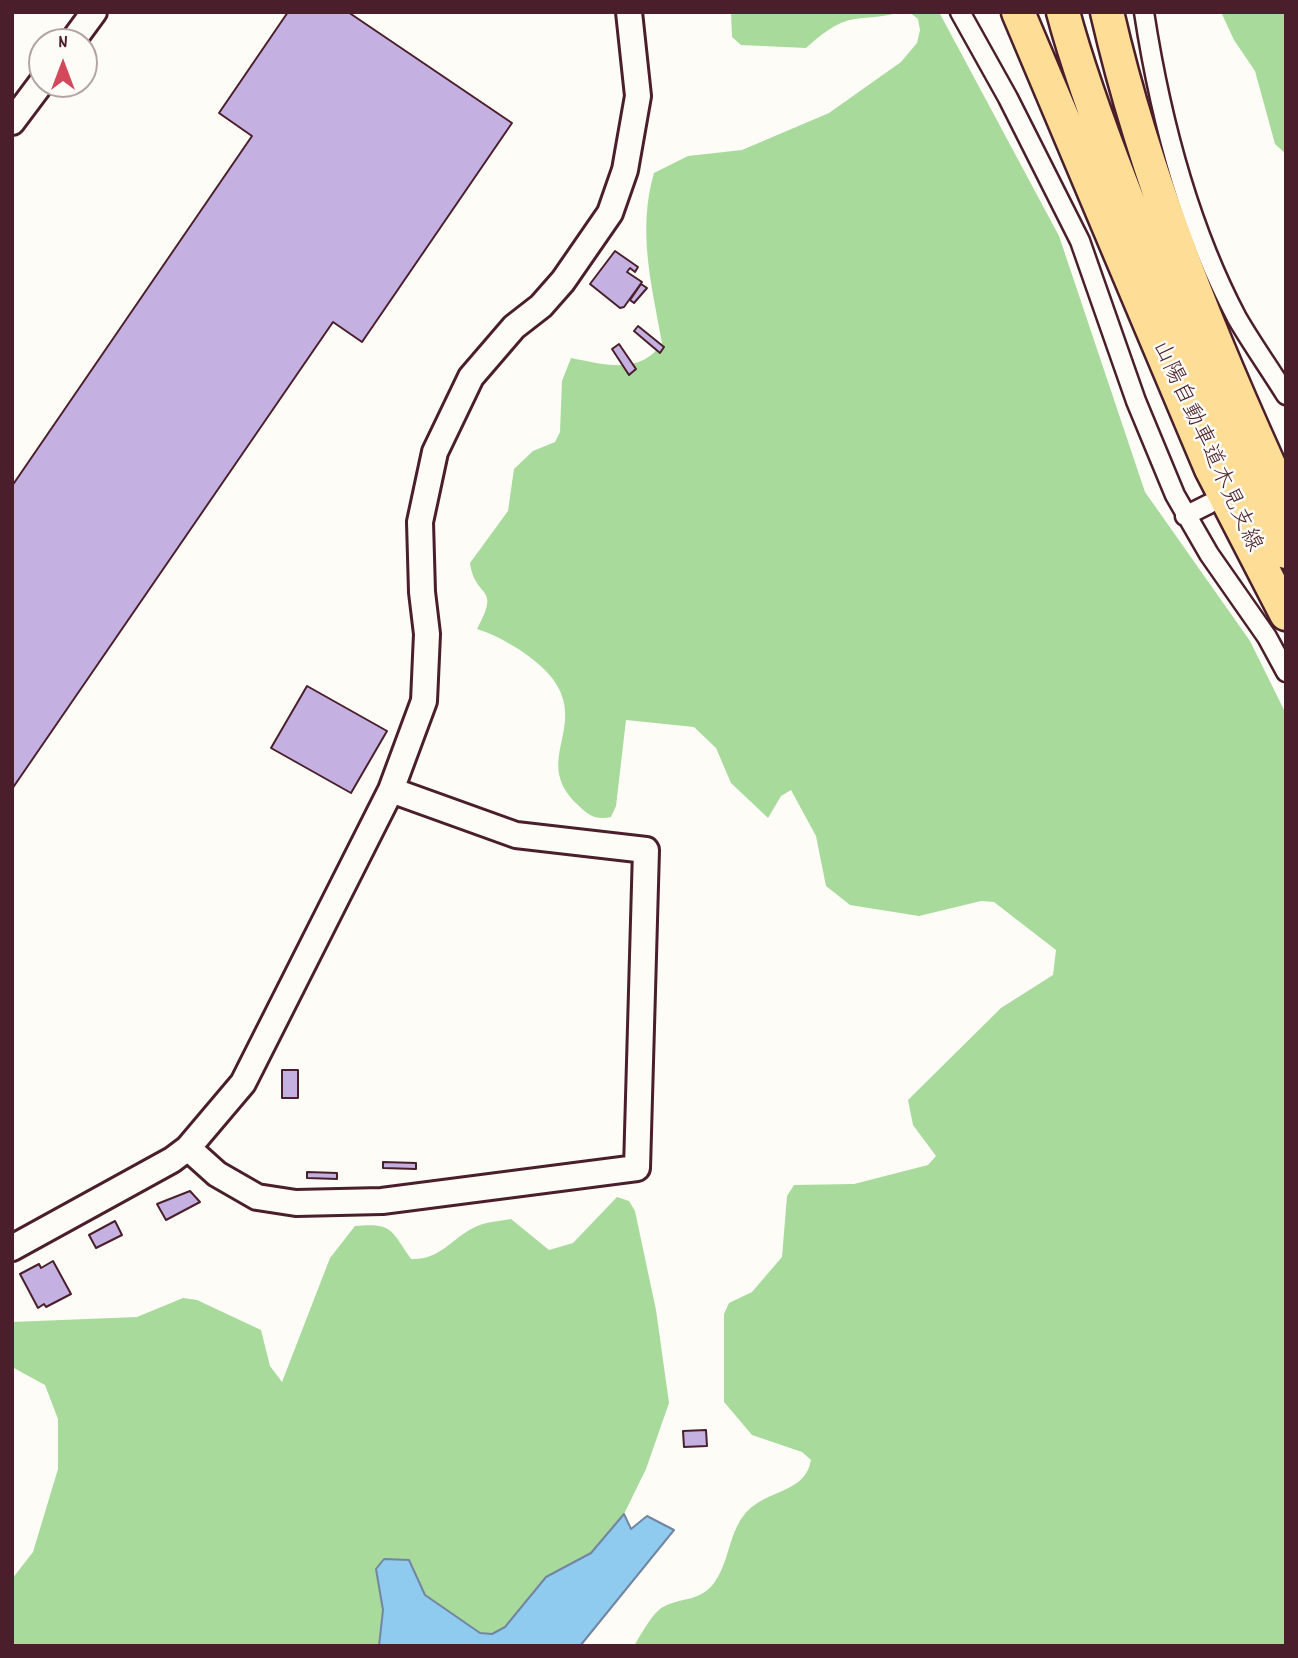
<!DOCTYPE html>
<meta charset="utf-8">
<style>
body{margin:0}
#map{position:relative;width:1298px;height:1658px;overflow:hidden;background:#fdfcf7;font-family:Dekko,sans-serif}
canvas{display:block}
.frame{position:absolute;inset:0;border:14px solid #4a1f2b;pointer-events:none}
.north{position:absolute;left:28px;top:28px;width:70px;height:70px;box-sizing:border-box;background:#fdfcf7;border:2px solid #b5a4a5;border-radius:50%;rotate:0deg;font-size:19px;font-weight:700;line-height:28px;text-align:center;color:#4a1f2b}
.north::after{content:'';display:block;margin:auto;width:24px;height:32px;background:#d1495b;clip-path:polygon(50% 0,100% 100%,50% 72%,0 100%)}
</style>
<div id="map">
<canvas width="1298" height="1658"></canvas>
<div class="frame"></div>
<div class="north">N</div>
</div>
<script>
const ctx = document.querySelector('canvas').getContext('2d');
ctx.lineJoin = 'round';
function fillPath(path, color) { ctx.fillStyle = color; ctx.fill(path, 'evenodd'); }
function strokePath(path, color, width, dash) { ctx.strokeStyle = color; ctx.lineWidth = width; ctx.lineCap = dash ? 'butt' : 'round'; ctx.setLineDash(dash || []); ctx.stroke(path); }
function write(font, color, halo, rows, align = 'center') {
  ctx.font = font + ' Dekko,"Klee One",sans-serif'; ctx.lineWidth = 5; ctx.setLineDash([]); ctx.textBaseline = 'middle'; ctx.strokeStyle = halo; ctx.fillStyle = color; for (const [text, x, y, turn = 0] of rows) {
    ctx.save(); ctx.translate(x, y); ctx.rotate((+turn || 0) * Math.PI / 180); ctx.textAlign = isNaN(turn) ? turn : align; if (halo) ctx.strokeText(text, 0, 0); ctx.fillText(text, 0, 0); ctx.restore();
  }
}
const green = new Path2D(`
 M731 12H900C884 17 870 17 855 19 835 22 820 36 806 48L741 45 732 37Z
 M909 12H939L1059 236 1145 492 1250 641 1286 714V1646H634C641 1635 652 1613 663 1607 681 1597 700 1602 714 1583 732 1559 728 1522 756 1504 778 1489 806 1489 811 1460L802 1452 752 1435 724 1402V1314L729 1303 752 1292 782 1257 787 1196 794 1185 854 1184 928 1165 936 1156 913 1125 908 1100 1001 1008 1053 975 1056 950 994 902 981 901 919 916 850 905 826 886 816 836 791 790 781 796 768 818 731 783 716 748 694 727 626 720 616 806 611 817C596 820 589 816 578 805 534 764 581 733 559 689 547 663 503 637 477 629 502 584 475 600 470 563L508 511 514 469 533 451 555 442 560 432 562 381 571 358C603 364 640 376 662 343 652 286 637 231 654 173L688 156 742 150 829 113 901 62 917 43 920 30 918 19Z
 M1221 12H1286V154L1275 144 1255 71 1234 40Z
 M617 1197 629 1201 635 1211 656 1310 669 1403 646 1469 624 1514 591 1553 546 1577 505 1627 492 1634 480 1633 425 1595 409 1561 376 1569 383 1610 379 1646H12V1579L33 1552 58 1469V1419L45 1385 12 1367V1322L137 1317 183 1298 197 1300 261 1330 270 1366 282 1382 330 1258 355 1226C393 1223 390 1229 411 1259 440 1260 450 1240 473 1228 484 1222 500 1221 511 1219L549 1250 573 1243Z`);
const water = new Path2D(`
 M624 1514 631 1529 647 1516 674 1530 580 1646H379L383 1610 376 1569 384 1559 409 1560 425 1595 480 1633 492 1634 505 1627 546 1577 591 1553Z`);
const building = new Path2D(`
 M288 12H348L512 123 362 342 333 322 12 789V486L252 136 219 113Z
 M615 251 638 267 635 272 630 268 627 272 642 282 624 307 620 308 590 284Z
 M641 284 647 288 634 303 630 300Z
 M638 326 664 347 660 353 634 331Z
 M619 344 636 369 629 375 612 349Z
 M307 686 387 731 351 793 271 748Z
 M282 1070H298V1098H282Z
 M383 1162 416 1163V1169L383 1168Z
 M307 1172 337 1173V1179L307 1178Z
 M190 1191 200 1202 166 1220 157 1204Z
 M115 1221 122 1235 96 1248 89 1235Z
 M53 1261 71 1294 46 1307 44 1304 38 1308 20 1274 39 1264 41 1268Z
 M706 1430 707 1446 684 1447 683 1431Z`);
const street = new Path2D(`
 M960 12 1008 98 1080 241 1136 401 1175 495 1209 554 1267 637 1286 672
 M1144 12C1160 116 1188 225 1237 318 1252 344 1270 369 1286 395
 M1185 516 1209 504`);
const secondary = new Path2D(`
 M72 42 94 12
 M12 122 42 82
 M188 1148 217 1174 257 1197 296 1203 382 1201 637 1168 646 850 516 835 391 790
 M12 1248 172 1160 188 1148 243 1083 391 790 424 701 427 634 422 592 420 522 435 452 471 377 514 327 541 306 563 281 610 213 625 170 638 96 629 12`);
const highway = new Path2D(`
 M1018 12 1211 469 1286 614
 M1063 12C1079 72 1101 131 1123 188 1170 313 1225 434 1286 552
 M1107 12C1146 182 1213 344 1286 502`);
const streetNames = [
 ["山陽自動車道木見支線",1205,447,65]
];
fillPath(green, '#a7da9b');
fillPath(water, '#8fcaef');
strokePath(water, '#7386a1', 2);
fillPath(building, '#c5b1e1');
strokePath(building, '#4a1f2b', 2);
strokePath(street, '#4a1f2b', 23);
strokePath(secondary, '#4a1f2b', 30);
strokePath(highway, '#4a1f2b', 37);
strokePath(street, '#fdfcf7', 18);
strokePath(secondary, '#fdfcf7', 24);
strokePath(highway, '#fedd96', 32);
write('23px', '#4a1f2b', '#fdfcf7', streetNames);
</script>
